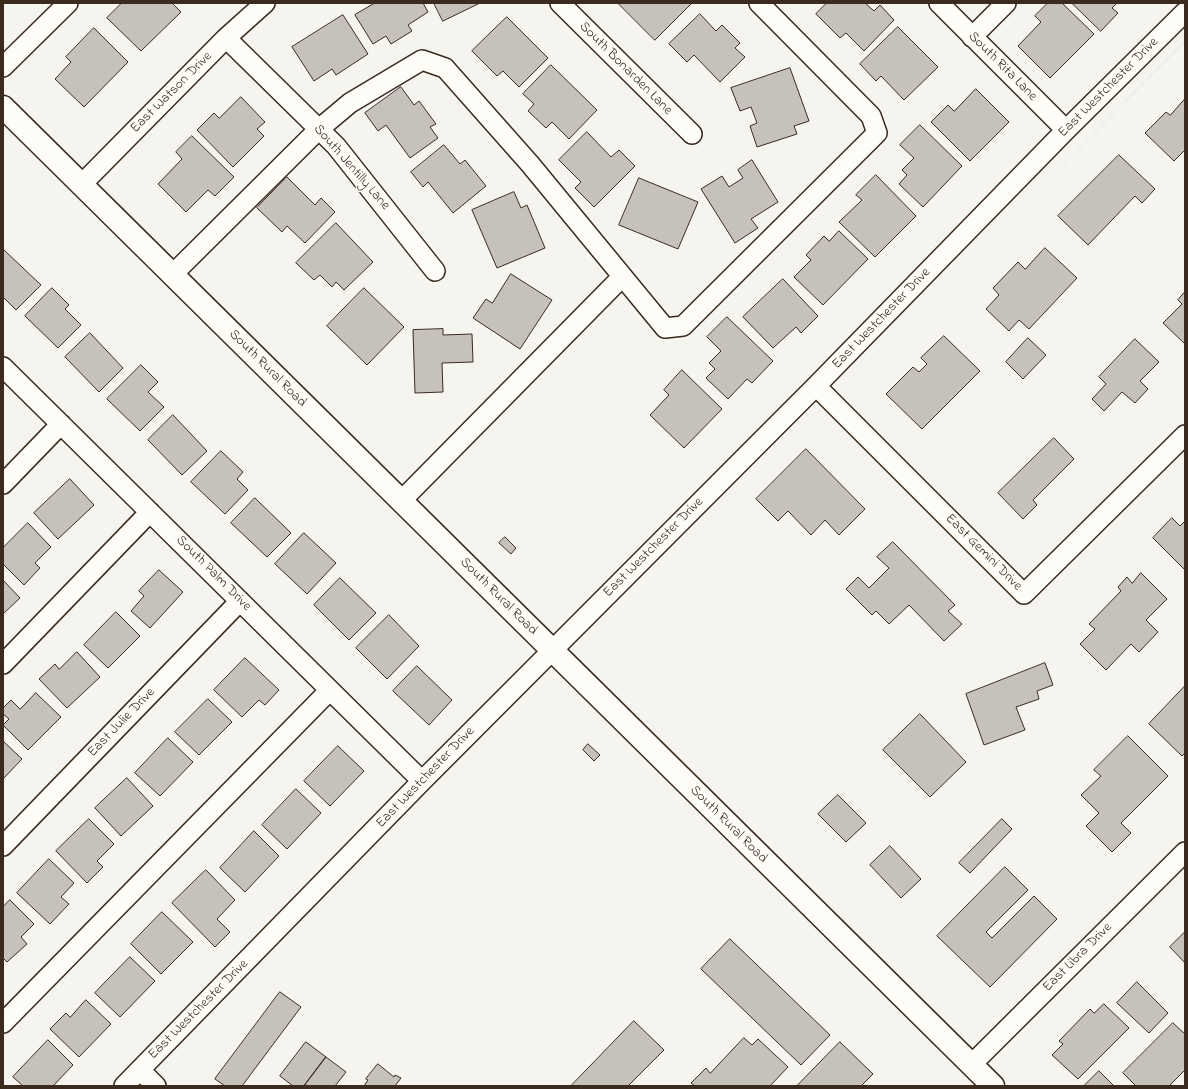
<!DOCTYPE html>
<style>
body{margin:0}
#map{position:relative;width:1188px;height:1089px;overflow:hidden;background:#f5f4ee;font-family:"Indie Flower",sans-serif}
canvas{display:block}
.frame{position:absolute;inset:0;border:4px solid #3b2a1e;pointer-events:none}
</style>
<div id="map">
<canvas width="1188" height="1089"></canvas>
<div class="frame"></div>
</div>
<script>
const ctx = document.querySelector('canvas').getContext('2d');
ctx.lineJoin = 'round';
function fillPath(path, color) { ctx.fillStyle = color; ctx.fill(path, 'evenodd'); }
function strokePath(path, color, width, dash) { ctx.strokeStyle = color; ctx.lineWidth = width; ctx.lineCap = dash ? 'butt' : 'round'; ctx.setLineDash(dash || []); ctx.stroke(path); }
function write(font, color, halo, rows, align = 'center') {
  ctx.font = font + ' "Indie Flower",sans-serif'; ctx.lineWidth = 3; ctx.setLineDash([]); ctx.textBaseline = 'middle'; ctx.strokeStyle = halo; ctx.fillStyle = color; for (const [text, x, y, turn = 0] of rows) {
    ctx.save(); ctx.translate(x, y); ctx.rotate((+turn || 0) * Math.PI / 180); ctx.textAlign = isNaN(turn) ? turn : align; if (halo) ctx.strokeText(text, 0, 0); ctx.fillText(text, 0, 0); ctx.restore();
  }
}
const built = new Path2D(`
 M1185 41V42L596 635Z`);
const building = new Path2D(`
 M122 3H172L181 12 141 51 107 18Z
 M375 3H423L428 12 408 25 412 31 391 44 386 36 373 44 355 15Z
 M434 3H480L443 21Z
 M618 3H692L655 40Z
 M827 3H865L874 11 880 5 894 20 864 51 846 33 840 38 816 14Z
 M1048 3H1062L1094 34 1050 78 1018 46 1041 22 1035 16Z
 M1072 3H1117L1112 8 1118 13 1101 31Z
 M700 14 716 31 722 25 740 43 735 48 745 57 720 82 694 55 687 62 669 44Z
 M343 15 368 54 336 75 332 69 314 81 292 47Z
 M507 17 548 58 519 87 503 71 497 76 472 51Z
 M898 27 938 67 904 100 881 76 876 81 860 64Z
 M94 28 128 62 84 107 55 79 71 62 66 57Z
 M551 65 597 110 569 139 552 122 546 128 528 111 534 104 523 94Z
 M790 68 809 121 794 126 797 134 757 147 750 126 757 123 751 107 740 111 731 88Z
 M401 87 414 105 419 101 436 124 430 127 438 138 410 158 386 125 378 131 365 113Z
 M976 89 1009 122 970 161 931 122 948 105 954 111Z
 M241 97 265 122 257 129 264 136 233 167 197 130 214 113 219 118Z
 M1185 99V150L1174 161 1145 133 1166 112 1170 115Z
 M920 125 962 166 923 207 899 184 907 175 902 170 914 158 900 145Z
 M587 132 611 157 619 150 635 166 594 207 575 188 581 182 559 160Z
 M192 136 234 177 215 196 208 190 186 212 158 184 182 159 176 152Z
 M444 145 460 164 465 160 486 186 453 213 428 182 423 187 411 172Z
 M1119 155 1155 189 1142 203 1135 196 1088 245 1058 216Z
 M752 160 778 202 751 219 758 228 735 243 701 189 722 176 729 187 743 178 738 170Z
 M876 175 916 216 875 257 839 222 862 200 856 195Z
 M287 177 315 205 321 198 335 212 305 243 287 226 282 232 257 208Z
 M639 178 698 202 678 249 619 225Z
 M514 192 521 208 527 205 545 248 497 268 472 210Z
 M336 223 373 262 344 290 336 282 332 287 320 275 314 280 296 263Z
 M839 231 868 259 823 305 794 277 811 260 806 255 824 236 829 241Z
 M1045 248 1077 278 1029 329 1019 320 1009 331 986 309 999 295 993 288 1018 262 1025 269Z
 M4 250 41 285 16 310 3 297V251Z
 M511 274 552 300 520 349 473 318 486 299 492 303Z
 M783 279 818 316 801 333 796 327 773 348 743 317Z
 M52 288 69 305 65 309 81 325 58 348 25 316Z
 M364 288 404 327 367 365 327 326Z
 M1185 292V344L1163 323 1182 304 1178 300Z
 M727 317 773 361 752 383 747 379 728 399 706 378 715 369 709 363 721 351 707 337Z
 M443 329V335L472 334 473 362 442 363 443 392 415 393 413 330Z
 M90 333 123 368 99 392 65 357Z
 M944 336 980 371 922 429 886 394 913 367 919 372 927 364 921 358Z
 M1028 338 1046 355 1023 379 1006 362Z
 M1135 339 1159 362 1140 381 1148 389 1135 403 1122 392 1104 411 1092 399 1106 384 1099 377Z
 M141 365 158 382 148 392 164 407 140 431 107 399Z
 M682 370 722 409 684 448 650 415 669 395 664 390Z
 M173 415 207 451 182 475 148 440Z
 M1054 438 1074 459 1033 500 1037 505 1023 519 998 493Z
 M806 449 865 509 839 535 825 520 811 535 788 511 778 521 756 499Z
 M221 451 243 472 237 479 248 490 225 514 191 482Z
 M70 479 94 505 58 539 34 513Z
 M255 498 291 533 267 557 231 523Z
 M1172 518 1180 526 1185 521V570L1153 538Z
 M28 523 51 547 35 563 40 568 24 585 3 564V548Z
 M304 533 336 563 307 594 275 564Z
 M505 537 516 548 511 554 499 543Z
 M893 542 955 605 948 611 962 624 944 641 909 605 889 624 876 611 872 615 846 589 858 577 869 588 889 568 877 557Z
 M159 570 183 592 150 628 131 611 144 596 139 591Z
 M1141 573 1167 599 1146 620 1158 632 1139 652 1131 644 1106 670 1080 644 1095 629 1089 624 1121 591 1118 587 1127 577 1132 583Z
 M340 578 376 613 349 640 314 605Z
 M3 580 20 598 3 614Z
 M116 612 140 636 108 668 84 645Z
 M389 615 419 646 387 679 356 648Z
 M77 652 100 677 67 708 39 679 55 664 59 669Z
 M245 658 279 690 265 705 259 700 242 717 214 690Z
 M1045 663 1053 685 1037 691 1039 699 1016 707 1025 730 984 745 966 694Z
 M417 666 452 700 429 725 393 691Z
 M1185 686V753L1182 756 1149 724Z
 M36 693 61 717 28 750 3 725 9 719 3 714V708L11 700 20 709Z
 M208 699 232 722 199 755 175 732Z
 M920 714 966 762 930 797 883 750Z
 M1128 736 1168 776 1121 823 1131 833 1112 852 1086 826 1099 813 1081 795 1101 776 1094 770Z
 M168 738 193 762 160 796 135 773Z
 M3 741 22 759 3 779Z
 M588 744 600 755 594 761 583 750Z
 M338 746 364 771 330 806 304 781Z
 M127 778 153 806 121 836 95 808Z
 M296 789 321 813 287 849 262 825Z
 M838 795 866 823 846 842 818 814Z
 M89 819 114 844 97 861 103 867 87 883 56 851Z
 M1002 819 1012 829 970 873 959 863Z
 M254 831 279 856 245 892 220 868Z
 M890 846 921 879 901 898 870 865Z
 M49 859 74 883 61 897 69 904 50 924 17 893Z
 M1005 867 1028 890 986 932 992 938 1034 896 1057 919 990 987 937 936Z
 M206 870 235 900 217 919 230 932 215 947 172 903Z
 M10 900 34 924 21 937 27 944 7 962 3 958V907Z
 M162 912 193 942 161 974 131 944Z
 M1185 932V963L1170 947Z
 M730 939 830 1035 801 1065 701 969Z
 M130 957 155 981 120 1017 95 993Z
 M1137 982 1168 1013 1149 1033 1117 1003Z
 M280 992 301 1007 242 1086H225L215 1079Z
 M86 1000 111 1024 79 1057 50 1029 66 1013 70 1017Z
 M1104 1004 1129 1028 1078 1079 1052 1055 1063 1044 1059 1041 1090 1009 1094 1013Z
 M634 1021 664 1050 628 1086H571Z
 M1173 1023 1185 1034V1070L1169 1086H1136L1123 1073Z
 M744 1038 752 1045 758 1039 788 1067 770 1086H695L691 1083 706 1068 710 1073Z
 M48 1040 73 1065 53 1086H23L13 1077Z
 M306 1042 326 1057 304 1086H293L280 1076Z
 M840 1042 873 1074 861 1086H797Z
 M326 1057 346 1072 335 1086H304Z
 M378 1064 394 1077 395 1075 401 1078 395 1086H364L368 1080 366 1079Z
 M1099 1071 1114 1086H1084Z`);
const minor = new Path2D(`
 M560 3 692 134
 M939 3 1066 130
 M972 37 1006 3
 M226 38 336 146 435 271
 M3 67 68 3
 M81 185 226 38 265 3
 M172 275 319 129 350 103 422 60 445 68 530 164 665 328 683 326 877 133 871 116 759 3
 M3 367 422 781
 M816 386 1024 594 1185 435
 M3 484 61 424
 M401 501 622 277
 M3 664 150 512
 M3 846 240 601
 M3 1023 330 690
 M971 1065 1185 852
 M140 1070 156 1086
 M124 1086 422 781 816 386 1066 130 1185 12`);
const major = new Path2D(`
 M3 107 993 1086`);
const streetNames = [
 ["South Rita Lane",1002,67,45],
 ["South Bonarden Lane",625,69,45],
 ["East Westchester Drive",1109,88,-45],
 ["East Watson Drive",172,93,-45],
 ["South Jentilly Lane",351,168,49],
 ["East Westchester Drive",882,319,-46],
 ["South Rural Road",267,369,45],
 ["East Westchester Drive",654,548,-45],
 ["East Gemini Drive",983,553,45],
 ["South Palm Drive",213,574,45],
 ["South Rural Road",498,597,45],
 ["East Julie Drive",122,723,-46],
 ["East Westchester Drive",426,778,-46],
 ["South Rural Road",728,825,45],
 ["East Libra Drive",1078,958,-45],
 ["East Westchester Drive",199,1010,-45]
];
fillPath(built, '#e7e5df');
fillPath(building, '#c7c1bb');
strokePath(building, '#3b2a1e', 1);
strokePath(minor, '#3b2a1e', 22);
strokePath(major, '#3b2a1e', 25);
strokePath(minor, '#fdfcf7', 19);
strokePath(major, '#fdfcf7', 22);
write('14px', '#3b2a1e', '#fdfcf7', streetNames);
</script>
